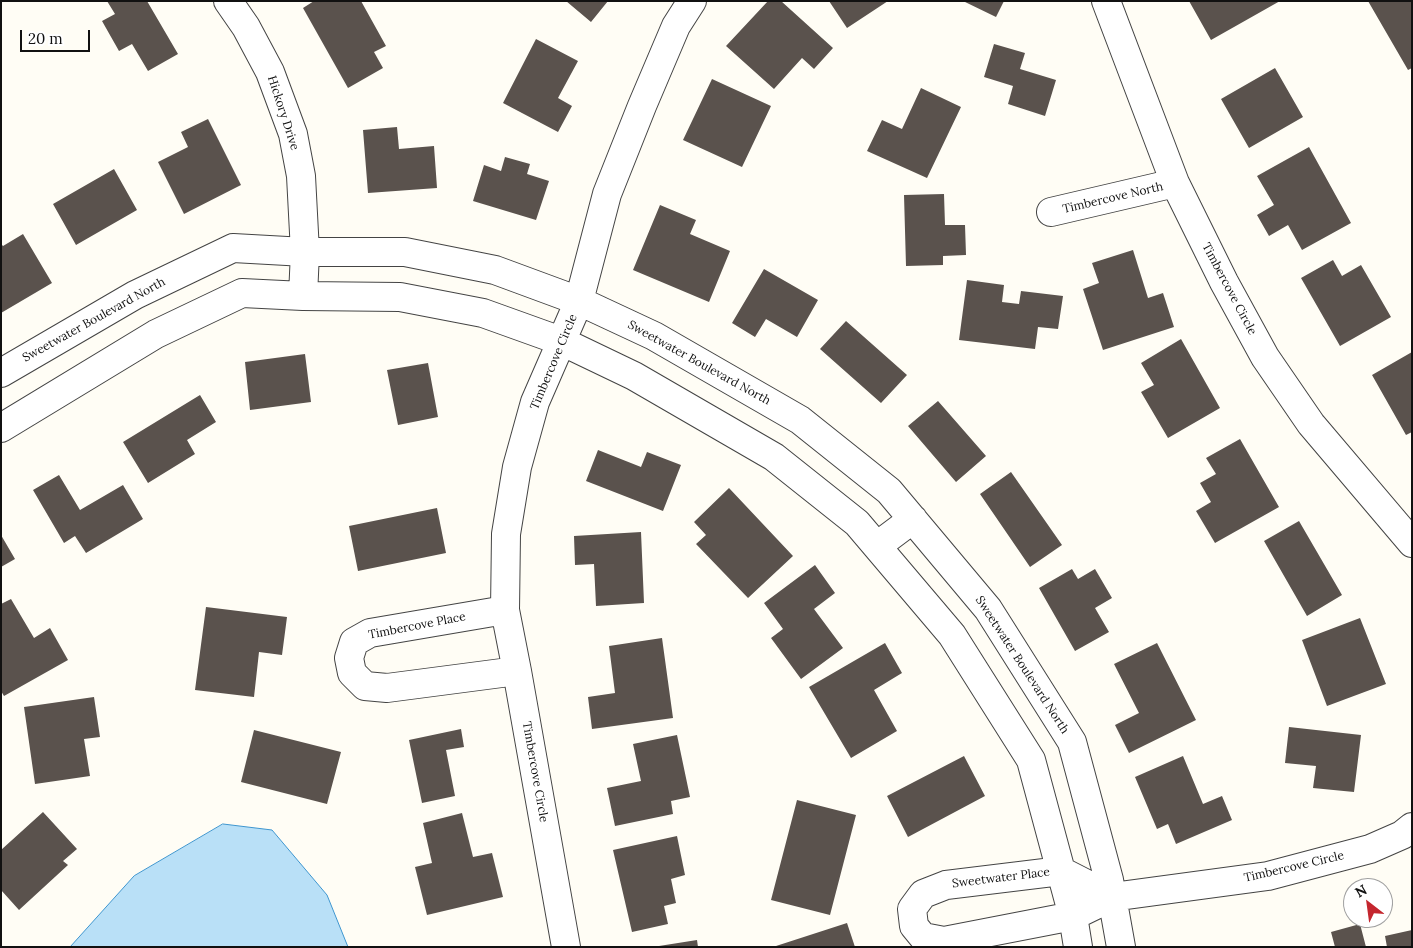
<!DOCTYPE html>
<style>
body{margin:0}
#map{position:relative;width:1413px;height:948px;overflow:hidden;background:#fffdf5;font-family:Lora,serif}
canvas{display:block}
.frame{position:absolute;inset:0;border:2px solid #111;pointer-events:none}
.north{position:absolute;left:1343px;top:878px;width:50px;height:50px;box-sizing:border-box;background:#fff;border:1px solid #a0a0a0;border-radius:50%;rotate:330deg;font-size:14px;font-weight:700;line-height:20px;text-align:center;color:#111}
.north::after{content:'';display:block;margin:auto;width:18px;height:22px;background:#c4262e;clip-path:polygon(50% 0,100% 100%,50% 72%,0 100%)}
.scale{position:absolute;left:20px;top:30px;width:70px;height:22px;box-sizing:border-box;border:2px solid #111;border-top:0;padding-left:6px;font-size:15px;line-height:18px;white-space:nowrap;color:#111;-webkit-text-stroke:4px #fff;paint-order:stroke}
</style>
<div id="map">
<canvas width="1413" height="948"></canvas>
<div class="frame"></div>
<div class="north">N</div>
<div class="scale">20 m</div>
</div>
<script>
const ctx = document.querySelector('canvas').getContext('2d');
ctx.lineJoin = 'round';
function fillPath(path, color) { ctx.fillStyle = color; ctx.fill(path, 'evenodd'); }
function strokePath(path, color, width, dash) { ctx.strokeStyle = color; ctx.lineWidth = width; ctx.lineCap = dash ? 'butt' : 'round'; ctx.setLineDash(dash || []); ctx.stroke(path); }
function write(font, color, halo, rows, align = 'center') {
  ctx.font = font + ' Lora,serif'; ctx.lineWidth = 5; ctx.setLineDash([]); ctx.textBaseline = 'middle'; ctx.strokeStyle = halo; ctx.fillStyle = color; for (const [text, x, y, turn = 0] of rows) {
    ctx.save(); ctx.translate(x, y); ctx.rotate((+turn || 0) * Math.PI / 180); ctx.textAlign = isNaN(turn) ? turn : align; if (halo) ctx.strokeText(text, 0, 0); ctx.fillText(text, 0, 0); ctx.restore();
  }
}
const water = new Path2D(`
 M223 824 272 830 327 895 348 947H70L134 876Z`);
const building = new Path2D(`
 M107 1H147L178 54 148 71 132 44 119 51 102 21 115 14Z
 M314 1H361L386 46 374 52 383 68 348 88 303 8Z
 M566 1H608L591 22Z
 M768 1H781L833 48 814 69 802 58 774 89 726 46Z
 M829 1H888L847 28Z
 M963 1H1004L996 17Z
 M1189 1H1280L1211 40Z
 M1368 1H1412V68L1408 70Z
 M536 39 578 61 558 98 572 106 558 132 503 103Z
 M994 44 1025 53 1020 69 1056 80 1045 116 1008 104 1013 86 984 77Z
 M1275 68 1303 117 1249 148 1221 99Z
 M712 79 771 106 742 167 683 140Z
 M921 88 961 107 927 178 867 151 882 120 902 129Z
 M208 119 241 185 184 214 158 162 188 147 181 132Z
 M397 127 399 149 434 146 437 188 368 193 363 130Z
 M1309 147 1351 223 1302 250 1288 225 1269 236 1257 215 1274 205 1257 176Z
 M505 157 530 164 527 174 549 181 536 220 473 201 484 165 501 171Z
 M114 169 137 210 76 245 53 204Z
 M944 194 945 225H965L966 255 943 256V265L906 266 904 195Z
 M660 205 696 220 690 234 730 251 709 302 633 270Z
 M23 234 52 283 1 313V244L3 246Z
 M1133 250 1148 298 1163 293 1174 327 1103 350 1083 289 1099 283 1092 263Z
 M1333 260 1342 276 1361 265 1391 317 1340 346 1301 278Z
 M764 269 818 300 797 337 766 319 755 337 732 323Z
 M967 280 1004 285 1002 302 1019 304 1021 291 1063 296 1058 329 1038 327 1035 349 959 340Z
 M846 321 907 375 881 403 820 349Z
 M1181 339 1220 408 1168 438 1141 392 1154 385 1141 363Z
 M1412 352V432L1406 435 1372 375Z
 M305 354 311 402 250 410 245 362Z
 M428 363 438 417 398 425 387 370Z
 M200 395 216 422 187 440 195 454 148 483 123 442Z
 M938 401 986 456 956 482 908 426Z
 M1240 439 1279 507 1215 543 1196 511 1211 502 1200 483 1216 474 1206 458Z
 M598 450 641 467 647 452 681 465 663 511 586 481Z
 M1011 472 1062 545 1030 567 980 494Z
 M59 475 80 510 123 485 143 519 86 553 75 536 64 543 33 490Z
 M729 488 793 556 748 598 696 544 706 535 694 522Z
 M437 508 446 553 358 571 349 526Z
 M1299 521 1342 595 1307 616 1264 541Z
 M641 532 644 603 596 606 594 564 575 565 574 536Z
 M1 535 15 559 1 567Z
 M815 565 835 593 814 609 843 648 801 679 771 638 783 629 764 603Z
 M1072 569 1078 579 1095 569 1112 598 1095 608 1109 632 1075 651 1039 588Z
 M11 599 34 638 50 628 68 660 4 696 1 691V604Z
 M206 607 287 617 282 655 259 652 254 697 195 690Z
 M1360 618 1386 684 1327 706 1302 640Z
 M662 638 673 718 592 729 588 697 615 693 609 646Z
 M885 643 902 673 874 690 897 731 851 758 809 687Z
 M1157 643 1196 720 1129 753 1115 725 1139 713 1114 664Z
 M94 697 100 737 84 739 90 776 35 784 24 707Z
 M1289 727 1361 735 1354 792 1313 788 1316 766 1285 763Z
 M461 729 464 747 446 750 455 796 422 803 409 740Z
 M254 730 341 752 327 804 241 782Z
 M677 735 690 797 671 801 673 814 615 826 607 788 641 781 633 744Z
 M964 756 985 796 908 837 887 796Z
 M1183 756 1203 804 1222 796 1232 820 1176 844 1168 824 1157 829 1135 777Z
 M797 800 856 815 830 915 771 900Z
 M43 812 77 849 63 861 68 865 19 910 1 890V850Z
 M462 813 473 857 492 853 503 897 427 915 415 867 432 863 423 823Z
 M677 836 685 875 671 879 676 903 664 906 668 924 632 932 613 850Z
 M847 923 855 947H776V946Z
 M1360 924 1366 947H1335L1331 932Z
 M1412 930V947H1387L1385 936Z
 M697 940 698 947H659V946Z`);
const minor = new Path2D(`
 M228 1 246 27 270 72 293 134 301 176 305 252 303 296
 M1106 1 1175 183 1224 282 1265 357 1311 424 1412 543
 M1051 212 1175 183
 M1 373 135 295 233 248 305 252H405L495 270 579 301 654 336 800 420 889 491 988 609 1072 742 1109 880 1121 947
 M1 428 156 334 242 293 303 296 400 297 483 313 561 341 634 376 774 457 857 523 952 635 1031 760 1073 916 1078 947
 M877 546 913 519
 M505 610 370 633 354 642 349 658 352 673 365 686 387 688 517 671
 M1112 897 1061 871 946 885 923 894 912 909 914 926 923 937 944 941 1073 916 1112 897 1268 876 1370 849 1402 835 1412 827
 M566 947 517 671 505 610 506 534 517 467 535 402 579 301 607 194 642 106 676 26 692 1`);
const streetNames = [
 ["Hickory Drive",283,113,72],
 ["Timbercove North",1113,198,-13],
 ["Timbercove Circle",1229,289,62],
 ["Sweetwater Boulevard North",94,320,-29],
 ["Timbercove Circle",554,362,-67],
 ["Sweetwater Boulevard North",699,363,29],
 ["Timbercove Place",417,626,-11],
 ["Sweetwater Boulevard North",1022,665,57],
 ["Timbercove Circle",535,772,80],
 ["Timbercove Circle",1294,867,-13],
 ["Sweetwater Place",1001,878,-7]
];
fillPath(water, '#b9e0f7');
strokePath(water, '#3f96cf', 1);
fillPath(building, '#5a524d');
strokePath(minor, '#444', 30);
strokePath(minor, '#fff', 28);
write('12px', '#111', '#fff', streetNames);
</script>
